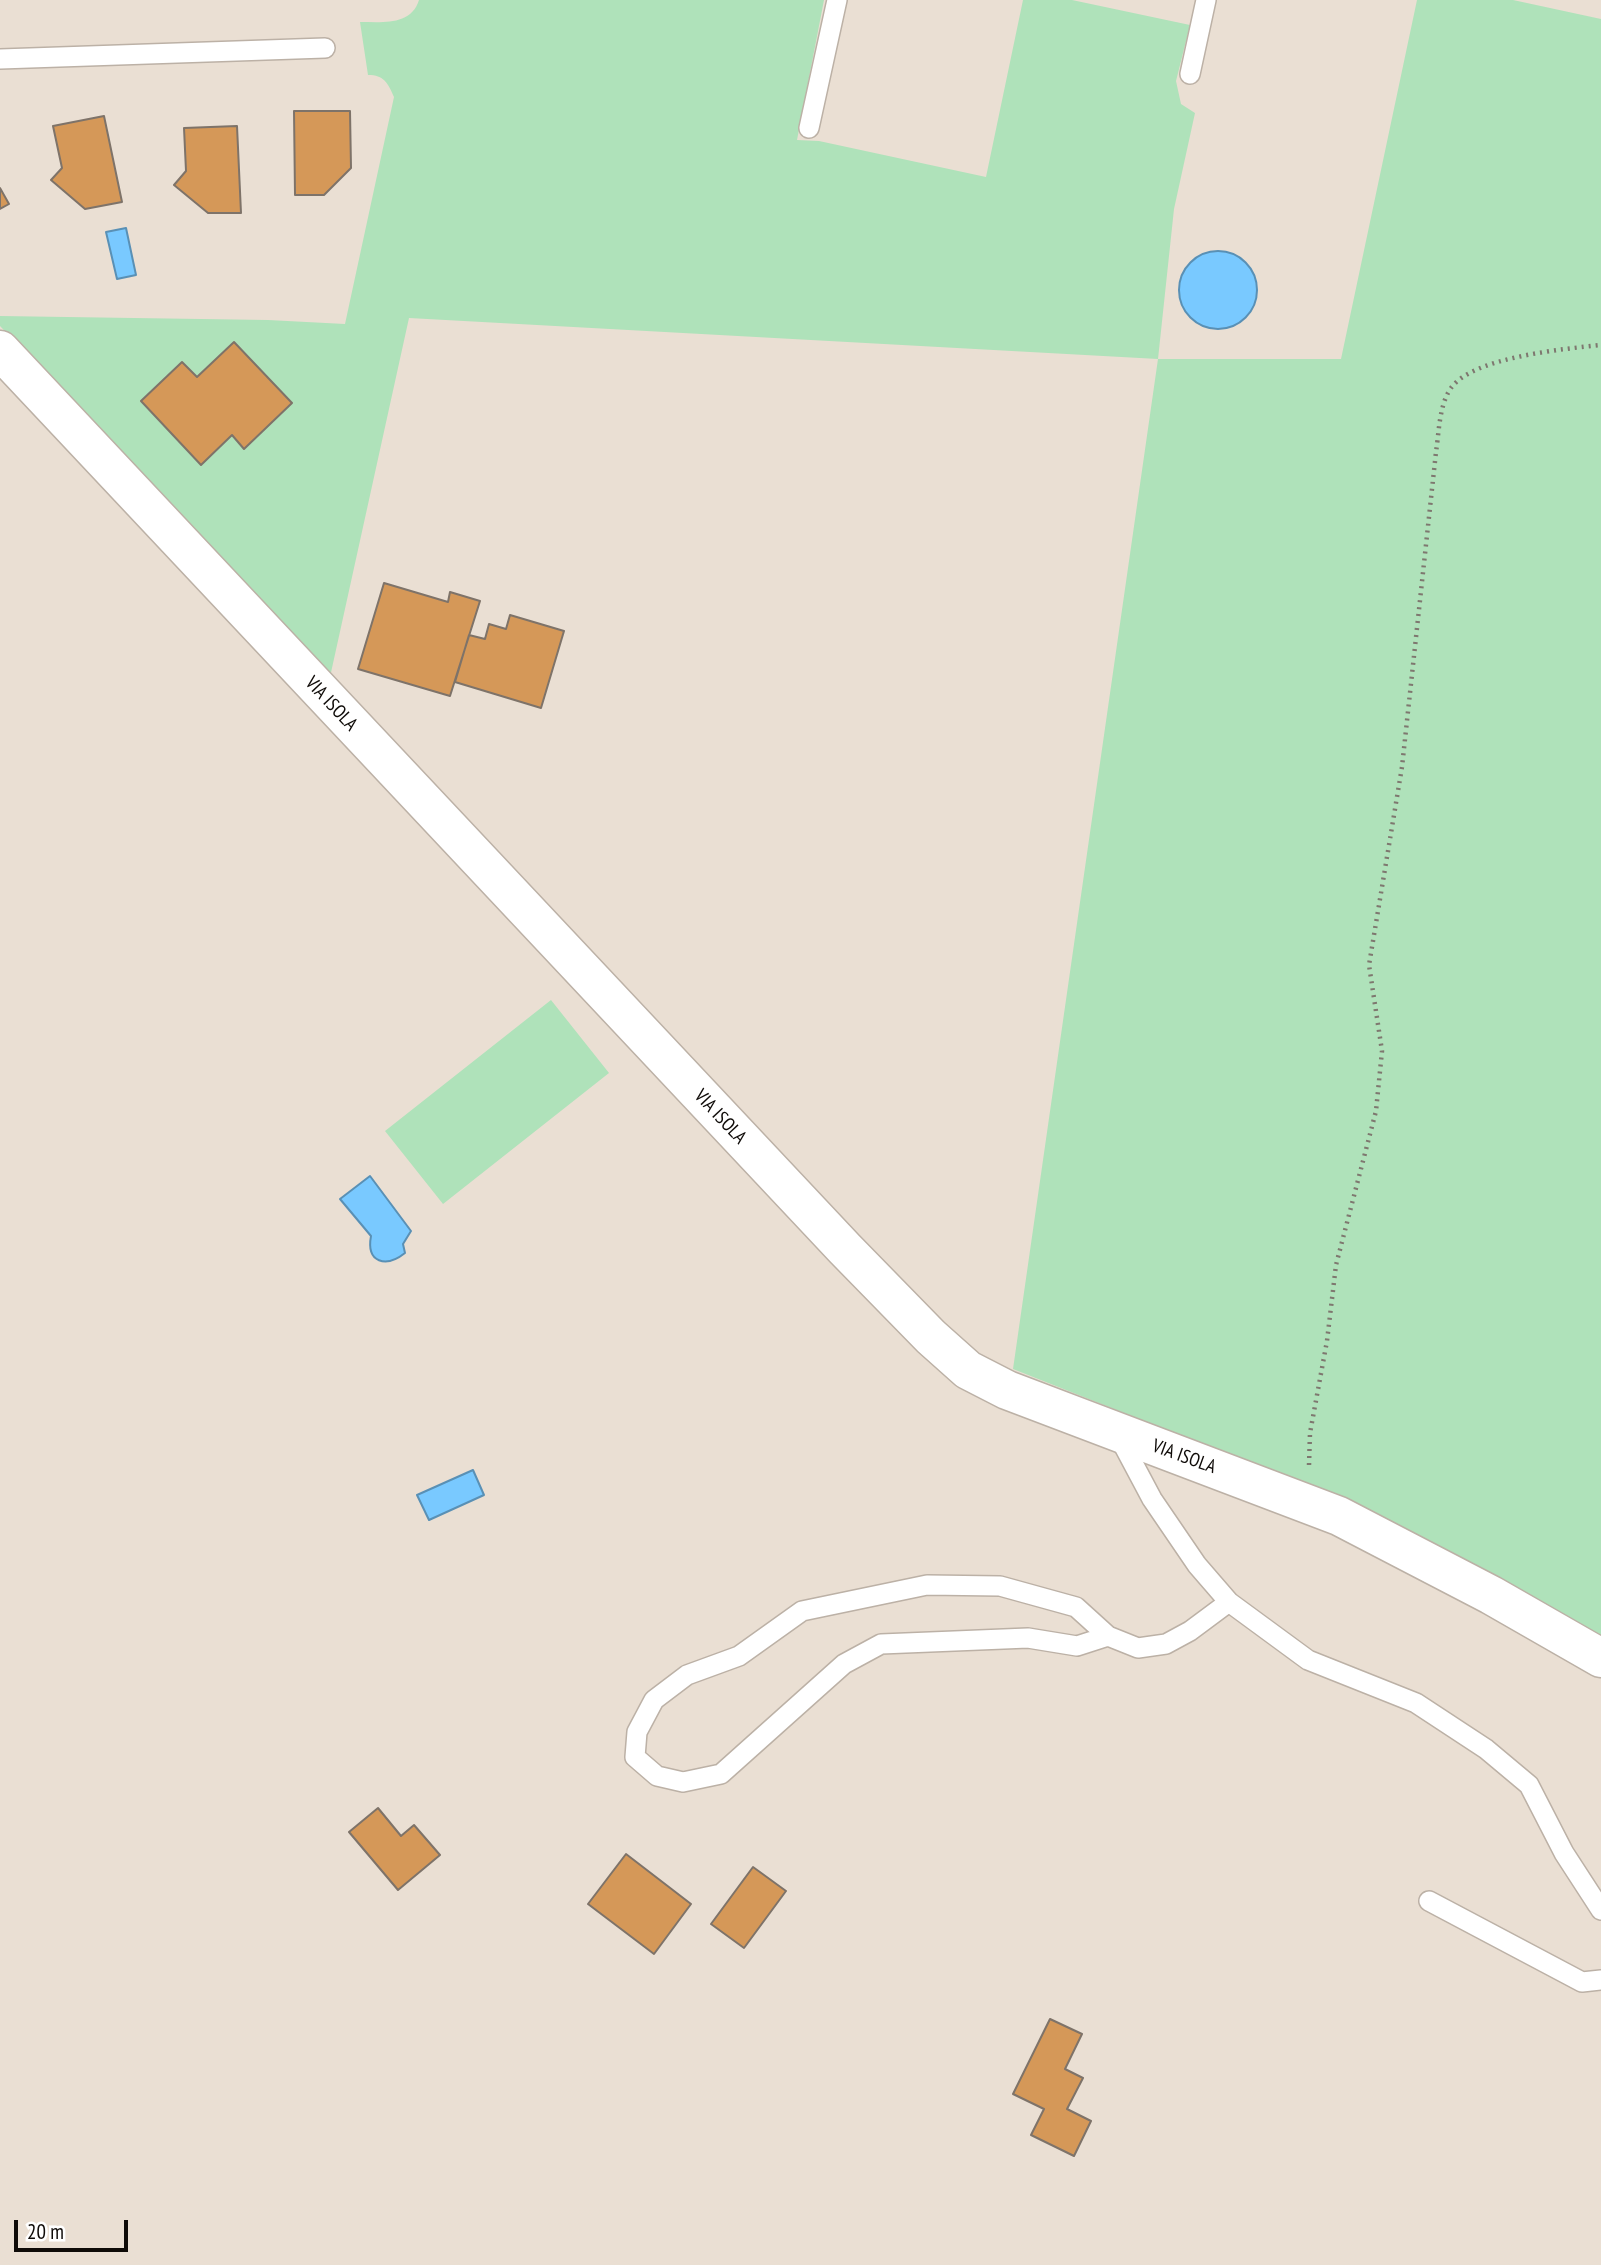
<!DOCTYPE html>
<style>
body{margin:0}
#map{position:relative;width:1601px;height:2265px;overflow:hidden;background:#eadfd3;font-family:"PT Sans Narrow",sans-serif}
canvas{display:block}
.scale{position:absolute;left:14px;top:2220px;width:114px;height:32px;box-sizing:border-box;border:4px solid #0f0b08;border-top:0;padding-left:9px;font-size:21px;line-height:24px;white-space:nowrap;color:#0f0b08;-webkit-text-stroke:5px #fff;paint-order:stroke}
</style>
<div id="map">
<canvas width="1601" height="2265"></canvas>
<div class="scale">20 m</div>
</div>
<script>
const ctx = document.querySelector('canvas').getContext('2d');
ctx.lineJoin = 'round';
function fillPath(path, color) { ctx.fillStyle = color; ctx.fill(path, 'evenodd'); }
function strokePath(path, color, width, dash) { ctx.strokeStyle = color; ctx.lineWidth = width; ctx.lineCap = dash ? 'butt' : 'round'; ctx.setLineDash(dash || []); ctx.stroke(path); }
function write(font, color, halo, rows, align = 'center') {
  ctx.font = font + ' "PT Sans Narrow",sans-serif'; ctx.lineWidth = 5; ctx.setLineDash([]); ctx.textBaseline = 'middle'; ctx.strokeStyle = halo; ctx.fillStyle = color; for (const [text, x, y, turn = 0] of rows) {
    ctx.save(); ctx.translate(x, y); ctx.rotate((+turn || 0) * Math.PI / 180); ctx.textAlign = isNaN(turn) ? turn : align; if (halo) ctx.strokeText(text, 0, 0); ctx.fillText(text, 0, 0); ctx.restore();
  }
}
const green = new Path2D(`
 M419 0H824L797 140 819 141 986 177 1023 0H1072L1190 25 1176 81 1181 104 1195 113 1174 209 1158 359H1341L1417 0H1513L1601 19V1638L1331 1495 1013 1369 1158 359 409 318 330 677 0 326V316L268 320 345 324 394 97C388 83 384 75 368 75L360 22C382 22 411 26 419 0Z
 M551 1000 609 1073 443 1204 385 1131Z`);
const water = new Path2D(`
 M126 228 136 275 117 279 106 232Z
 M1179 290a39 39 0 1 1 78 0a39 39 0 1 1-78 0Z
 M370 1176 411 1231 403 1244 405 1253C386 1268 366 1263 371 1236L340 1199Z
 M473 1470 484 1495 429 1520 417 1495Z`);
const building = new Path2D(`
 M294 111H350L351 168 324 195H295Z
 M104 116 122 202 85 209 51 180 62 168 53 126Z
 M237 126 241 213H208L174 185 186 171 184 128Z
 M0 188 9 204 0 209Z
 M234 342 292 403 244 449 232 435 201 465 141 401 182 362 197 377Z
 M384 583 448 602 450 592 480 601 450 696 358 669Z
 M510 615 564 631 541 708 455 682 469 635 485 639 489 624 506 629Z
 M378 1808 401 1836 414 1825 440 1855 398 1890 349 1832Z
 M626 1854 691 1904 654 1954 588 1904Z
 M753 1867 786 1891 744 1948 711 1924Z
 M1050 2019 1082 2034 1065 2069 1083 2078 1067 2109 1091 2121 1074 2156 1031 2135 1044 2109 1013 2094Z`);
const path = new Path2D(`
 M1309 1465 1310 1433 1327 1341 1336 1265 1376 1111 1382 1051 1369 965 1402 767 1436 452C1439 433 1439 405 1451 388 1473 357 1564 349 1601 345`);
const lane = new Path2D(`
 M0 59 325 48
 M1190 74 1206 0
 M809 128 837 0
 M1118 1435 1152 1499 1197 1565 1229 1602 1308 1660 1416 1703 1486 1749 1529 1785 1564 1853 1601 1910
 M1108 1636 1077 1646 1028 1638 881 1644 844 1664 721 1774 683 1782 657 1776 635 1757 637 1732 654 1700 687 1675 739 1656 802 1611 927 1585 1000 1586 1076 1607 1108 1636 1138 1648 1166 1644 1190 1631 1229 1602
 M1429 1901 1582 1982 1601 1980`);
const secondary = new Path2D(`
 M0 350 845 1249 931 1337 968 1370 1007 1390 1339 1516 1491 1595 1601 1658`);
const streetNames = [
 ["VIA ISOLA",331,704,47],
 ["VIA ISOLA",720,1117,47],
 ["VIA ISOLA",1184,1457,20]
];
fillPath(green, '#afe2ba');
fillPath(water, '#79c9ff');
strokePath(water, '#5990b5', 2);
fillPath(building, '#d59858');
strokePath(building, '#7e7369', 2);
strokePath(lane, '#bcb1a6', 22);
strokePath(secondary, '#bcb1a6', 41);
strokePath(path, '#7e776f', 4.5, [2, 5]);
strokePath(lane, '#fff', 19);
strokePath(secondary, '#fff', 38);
write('19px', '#0f0b08', '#fff', streetNames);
</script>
